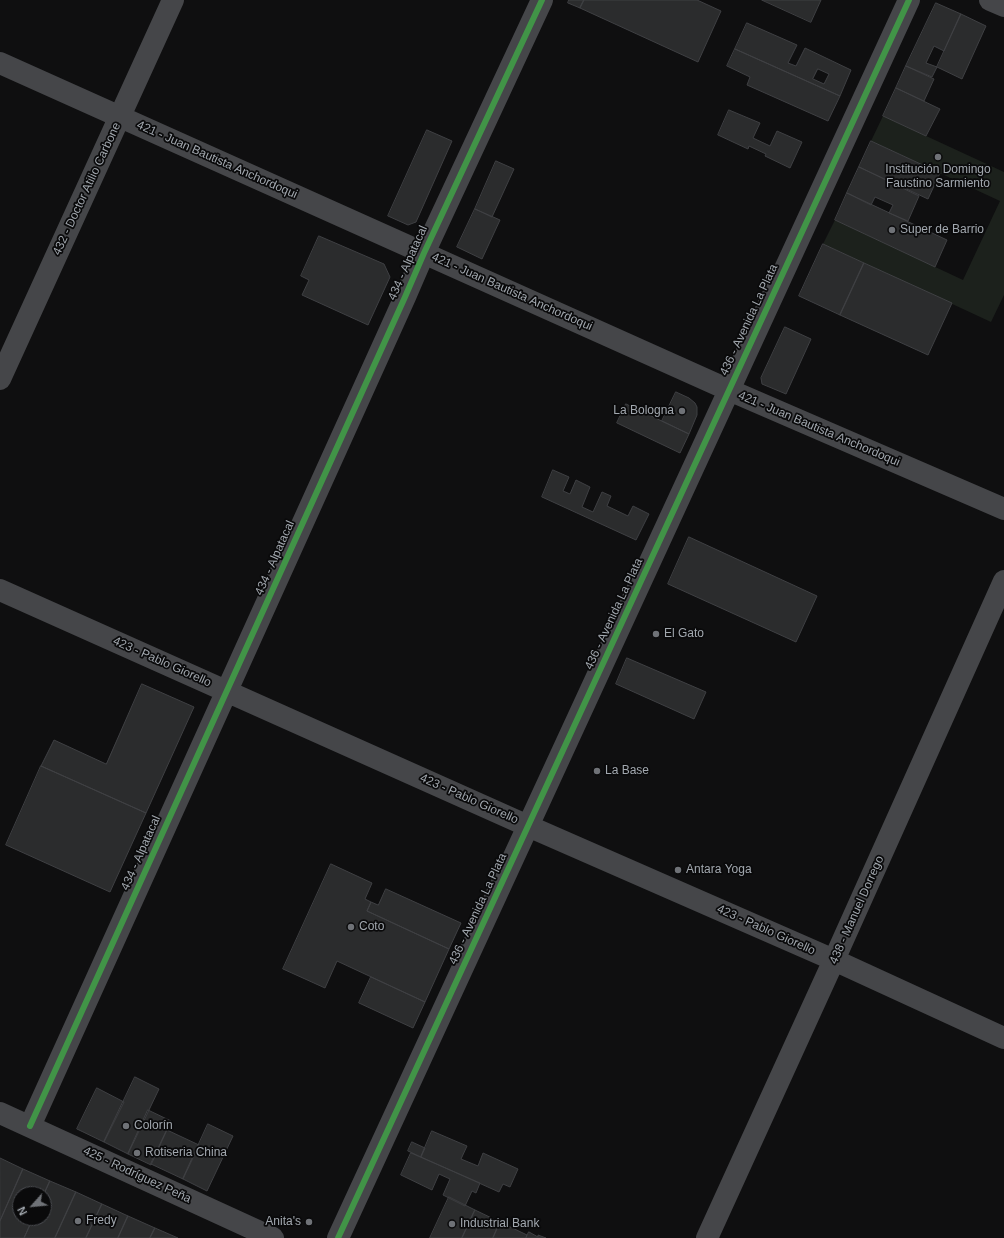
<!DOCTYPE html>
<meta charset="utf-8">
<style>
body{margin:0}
#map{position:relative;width:1004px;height:1238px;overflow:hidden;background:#0f0f10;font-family:Arial,sans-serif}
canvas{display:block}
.north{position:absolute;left:12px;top:1186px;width:40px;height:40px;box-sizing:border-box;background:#0a0a0b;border:1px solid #47494d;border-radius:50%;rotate:243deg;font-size:11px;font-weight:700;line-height:16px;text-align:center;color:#a2a8af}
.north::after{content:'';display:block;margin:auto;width:14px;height:18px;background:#6f7277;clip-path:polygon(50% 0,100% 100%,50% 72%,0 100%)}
</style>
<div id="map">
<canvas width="1004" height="1238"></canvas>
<div class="north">N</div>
</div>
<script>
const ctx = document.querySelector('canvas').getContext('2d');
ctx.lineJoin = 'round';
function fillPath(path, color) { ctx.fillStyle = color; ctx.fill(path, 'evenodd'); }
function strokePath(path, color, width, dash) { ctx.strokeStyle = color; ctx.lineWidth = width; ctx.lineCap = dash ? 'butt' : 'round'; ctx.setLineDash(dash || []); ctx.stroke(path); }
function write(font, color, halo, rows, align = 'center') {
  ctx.font = font + ' Arial,sans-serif'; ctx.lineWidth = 3.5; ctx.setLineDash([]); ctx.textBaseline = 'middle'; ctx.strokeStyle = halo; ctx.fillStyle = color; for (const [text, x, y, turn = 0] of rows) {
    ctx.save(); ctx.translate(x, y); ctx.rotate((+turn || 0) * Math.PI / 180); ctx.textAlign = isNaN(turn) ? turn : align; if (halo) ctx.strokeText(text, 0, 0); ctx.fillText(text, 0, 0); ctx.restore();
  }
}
const green = new Path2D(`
 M883 116 1004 172V295L991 322 823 244 835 220 963 280 1000 201 871 141Z`);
const building = new Path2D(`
 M569 0H584L580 8 568 3Z
 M584 0H697L721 11 698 62 580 8Z
 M762 0H821L811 22Z
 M936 3 961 14 944 51 934 46 926 63 937 67 932 77 906 66Z
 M961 14 986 26 962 79 937 67Z
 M747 23 797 45 788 63 796 66 805 48 851 70 840 96 735 49ZM818 69 829 74 824 84 813 79Z
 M735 49 840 96 828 121 747 85 750 77 727 66Z
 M906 66 934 79 924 101 896 88Z
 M896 88 940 109 926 136 883 116Z
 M729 110 760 123 753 138 770 146 777 131 802 142 790 168 765 156 766 154 749 146 748 149 718 135Z
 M427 130 452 141 416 222 408 225 388 216Z
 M871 141 940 173 928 199 859 167Z
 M496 161 514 169 492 217 475 209Z
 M859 167 919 196 908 221 889 213 893 205 875 197 871 205 847 193Z
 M847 193 947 240 935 267 835 220Z
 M475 209 500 220 482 259 457 247Z
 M319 236 384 264 390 277 368 325 302 295 309 280 301 276Z
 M823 244 864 263 840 315 799 296Z
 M864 263 952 303 928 355 840 315Z
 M785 327 811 339 786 394 762 384 761 378Z
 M676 392 689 398 695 403 697 407V415L689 434 662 421Z
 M626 404 689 434 680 453 617 423Z
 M553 470 569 477 563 491 570 494 576 480 590 487 582 507 593 512 602 492 611 496 607 506 628 516 633 506 649 514 636 540 542 497Z
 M689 537 817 596 796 642 668 584Z
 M627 658 706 692 694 719 616 684Z
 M142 684 194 707 146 813 41 766 54 740 106 764Z
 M41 766 146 813 110 892 6 845Z
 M331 864 372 883 365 899 371 902 367 911 449 949 425 1002 337 961 325 988 283 969Z
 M386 889 461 923 449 949 367 911 371 902 378 905Z
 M371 977 425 1002 413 1028 359 1003Z
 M135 1077 159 1089 128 1154 104 1142Z
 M97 1088 124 1102 104 1142 77 1129Z
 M148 1110 171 1121 151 1165 128 1154Z
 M208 1124 233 1136 207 1191 183 1179Z
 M167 1130 199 1145 183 1179 151 1164Z
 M432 1131 467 1146 461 1159 478 1166 483 1153 518 1169 510 1187 503 1184 499 1192 421 1157Z
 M412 1142 425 1148 421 1157 408 1151Z
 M411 1153 480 1183 476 1193 472 1191 465 1206 443 1195 450 1179 439 1174 432 1190 401 1175Z
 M0 1158 23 1169 0 1221Z
 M23 1169 50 1181 44 1194H20V1218H33L24 1238H0V1221Z
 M50 1181 76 1192 55 1238H24L33 1218H44V1194Z
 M76 1192 102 1204 86 1238H55Z
 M449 1197 475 1210 462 1238H430Z
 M102 1204 128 1216 118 1238H86Z
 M475 1210 500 1222 493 1238H462Z
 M128 1216 155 1228 150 1238H118Z
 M500 1222 527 1235 526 1238H493Z
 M155 1228 178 1238H150Z
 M529 1232 538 1237V1235L546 1238H526Z`);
const minor = new Path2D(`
 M990 0 1004 6
 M0 63 729 390 1004 509
 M0 379 173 0
 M0 590 528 826 834 960 1004 1038
 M0 1113 273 1238
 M30 1126 405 297 424 253 542 0
 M338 1238 909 0
 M707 1238 834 960 1004 581`);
const cycleway = new Path2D(`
 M30 1126 405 297 424 253 542 0
 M338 1238 909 0`);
const markers = [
 [938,157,4,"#6f7277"],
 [892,230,4,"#6f7277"],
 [682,411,4,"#6f7277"],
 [656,634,4,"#6f7277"],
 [597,771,4,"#6f7277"],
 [678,870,4,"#6f7277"],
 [351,927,4,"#6f7277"],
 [126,1126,4,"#6f7277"],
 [137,1153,4,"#6f7277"],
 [78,1221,4,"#6f7277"],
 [309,1222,4,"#6f7277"],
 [452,1224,4,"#6f7277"]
];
const streetNames = [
 ["421 - Juan Bautista Anchordoqui",217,160,24],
 ["432 - Doctor Atilio Carbone",87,189,-65],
 ["434 - Alpatacal",408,263,-66],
 ["421 - Juan Bautista Anchordoqui",512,292,24],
 ["436 - Avenida La Plata",749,320,-65],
 ["421 - Juan Bautista Anchordoqui",819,429,23],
 ["434 - Alpatacal",275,558,-66],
 ["436 - Avenida La Plata",614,614,-65],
 ["423 - Pablo Giorello",162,662,24],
 ["423 - Pablo Giorello",469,799,24],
 ["434 - Alpatacal",141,853,-66],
 ["436 - Avenida La Plata",478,909,-65],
 ["438 - Manuel Dorrego",857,910,-66],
 ["423 - Pablo Giorello",766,930,24],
 ["425 - Rodríguez Peña",137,1175,25]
];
const poiNames = [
 ["Institución Domingo",938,170,"center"],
 ["Faustino Sarmiento",938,184,"center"],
 ["Super de Barrio",900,230],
 ["La Bologna",674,411,"right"],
 ["El Gato",664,634],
 ["La Base",605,771],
 ["Antara Yoga",686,870],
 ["Coto",359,927],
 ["Colorín",134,1126],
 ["Rotiseria China",145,1153],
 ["Fredy",86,1221],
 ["Anita's",301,1222,"right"],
 ["Industrial Bank",460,1224]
];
fillPath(green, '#1c211c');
fillPath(building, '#2b2c2d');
strokePath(building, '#3f4043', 1);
strokePath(minor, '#454649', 22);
strokePath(cycleway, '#419447', 6);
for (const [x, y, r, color] of markers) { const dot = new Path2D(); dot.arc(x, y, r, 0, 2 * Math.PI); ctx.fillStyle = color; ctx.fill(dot); strokePath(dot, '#0a0a0b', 1.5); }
write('12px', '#a2a8af', '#0a0a0b', streetNames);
write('12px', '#a2a8af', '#0a0a0b', poiNames, 'left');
</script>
